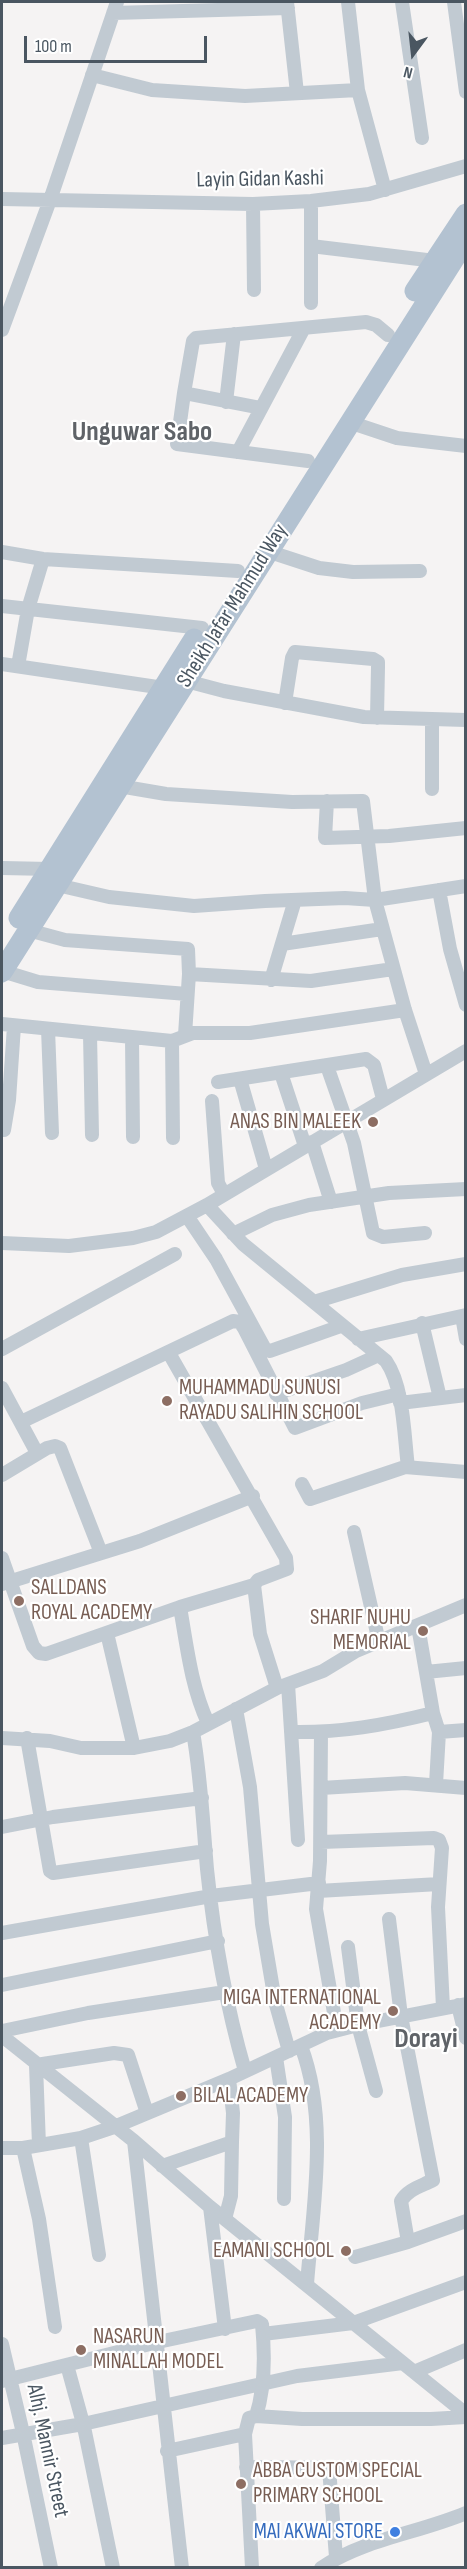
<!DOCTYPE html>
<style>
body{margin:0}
#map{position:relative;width:467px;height:2569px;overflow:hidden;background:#f5f3f3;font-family:"Sofia Sans Condensed",sans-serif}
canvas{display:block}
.frame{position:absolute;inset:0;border:3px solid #4a5661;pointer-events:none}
.north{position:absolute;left:383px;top:24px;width:60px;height:60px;-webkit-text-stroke:4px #fff;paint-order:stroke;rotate:195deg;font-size:16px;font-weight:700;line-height:24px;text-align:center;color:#4a5661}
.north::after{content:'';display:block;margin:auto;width:21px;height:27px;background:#4a5661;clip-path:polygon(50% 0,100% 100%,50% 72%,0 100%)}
.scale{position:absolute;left:24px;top:36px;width:183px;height:27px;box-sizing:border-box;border:3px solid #4a5661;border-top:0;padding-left:8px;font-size:18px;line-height:21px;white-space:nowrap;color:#4a5661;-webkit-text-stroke:4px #fff;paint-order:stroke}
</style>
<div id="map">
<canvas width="467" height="2569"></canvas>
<div class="frame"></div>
<div class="north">N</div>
<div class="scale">100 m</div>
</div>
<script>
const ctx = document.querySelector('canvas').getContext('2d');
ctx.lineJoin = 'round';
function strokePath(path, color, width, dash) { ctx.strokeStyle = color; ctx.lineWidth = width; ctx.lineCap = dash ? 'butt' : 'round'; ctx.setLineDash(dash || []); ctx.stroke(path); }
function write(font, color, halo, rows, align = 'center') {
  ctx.font = font + ' "Sofia Sans Condensed",sans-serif'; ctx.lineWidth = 4.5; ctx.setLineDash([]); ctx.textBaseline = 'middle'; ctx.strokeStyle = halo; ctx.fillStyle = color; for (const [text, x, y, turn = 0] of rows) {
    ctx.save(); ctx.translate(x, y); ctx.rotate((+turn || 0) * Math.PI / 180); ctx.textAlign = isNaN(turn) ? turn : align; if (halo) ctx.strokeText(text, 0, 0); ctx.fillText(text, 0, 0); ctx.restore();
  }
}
const street = new Path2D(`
 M287 2 297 93
 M348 2 358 90 385 190
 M402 2 422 138
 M454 2 466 92
 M113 13 288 8
 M92 75 152 90 245 96 358 90
 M2 199 253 204 311 201 369 194 466 166
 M253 204 254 290
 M311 246 435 261
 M311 303V201
 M2 330 50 200 117 2
 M184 393 193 341 196 338 366 322 376 325 388 335
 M226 402 234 334
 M261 408 184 393 177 444 308 461
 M349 422 397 438 466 446
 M238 452 304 328
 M267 551 319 568 353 572 420 571
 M2 552 43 559 238 571
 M2 606 202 628
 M2 664 164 688
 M18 666 28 609 43 559
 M186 681 224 691 364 717 466 720
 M285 703 292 658 295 652 373 659 378 662V667L377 718
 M119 786 166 794 292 802 363 801 375 900 405 1010 426 1074
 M432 789V720
 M327 801 325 838 389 836 466 828
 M2 868 50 869
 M57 885 109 897 194 906 265 901 345 898 375 900 466 886
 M439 890 450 949 466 1005
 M28 930 65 940 188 949 189 974 185 1035
 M282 944 382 929
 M2 971 38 982 187 994
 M189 974 311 981 393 969
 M271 980 295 900
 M2 1024 172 1041 193 1033H250L405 1010
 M48 1029 52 1133
 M90 1034 92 1135
 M132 1037 133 1137
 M172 1041 173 1138
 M327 1066 354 1143 373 1233 383 1237 425 1233
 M281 1073 305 1146
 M240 1079 266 1169
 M218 1082 366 1059 374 1065 383 1099
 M212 1101 218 1183 224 1194
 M4 1130 9 1100 14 1026
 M312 1142 331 1202
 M207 1205 243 1244 386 1361C404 1387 404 1436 408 1467
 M187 1216 216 1259 265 1349 270 1351 341 1326
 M233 1234 272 1215 309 1205 389 1193 466 1189
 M2 1243 69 1246 133 1238 156 1232 207 1205 466 1051
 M314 1302 402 1275 466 1264
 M462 1316 466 1339
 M422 1323 440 1398
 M358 1339 466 1315
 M2 1349 175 1254
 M169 1353 286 1558 287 1569 258 1580 254 1585 260 1634 277 1688
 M2 1388 37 1453
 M276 1394 346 1370 379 1355
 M400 1403 466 1395
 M21 1422 233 1321 240 1322 244 1328 295 1428 362 1403 399 1394
 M2 1475 47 1448 55 1446 60 1448 101 1553
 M302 1484 310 1499 405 1467 466 1472
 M354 1532 379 1642
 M2 1558 33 1646 39 1653 46 1654 180 1607 254 1585
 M2 1584 140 1541 253 1496
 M180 1607C187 1647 191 1686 208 1723
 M418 1626 433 1713 439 1732 436 1784
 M107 1633 134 1748
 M426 1672 466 1668
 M288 1684 298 1840
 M236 1709 250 1787 262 1924 275 2001 289 2051
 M193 1732C201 1778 203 1823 207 1869 214 1937 226 2005 245 2071
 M291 1732C340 1733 385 1725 433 1713
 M321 1732 320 1861 316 1909 337 2030
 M439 1732 466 1730
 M2 1738 50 1741 81 1748H134L170 1741 193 1732 277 1688 323 1671 356 1651 466 1605
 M27 1738 50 1871 53 1873 206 1851
 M321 1788 405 1783 466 1788
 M2 1827 53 1817 202 1798
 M321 1842 434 1838 439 1840 442 1848 438 1907 443 2008
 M318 1891 439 1884
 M389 1919 401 2016 433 2180C422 2186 408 2189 401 2201L408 2242
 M2 1933 211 1896 319 1883
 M348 1947 358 2025 376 2091
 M2 1985 218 1941
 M458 2005 466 2038
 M2 2031 88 2013 225 1992
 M2 2036 134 2141 210 2207 466 2414
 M301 2046C329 2120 313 2206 307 2284
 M276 2057 285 2117 284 2199
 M81 2138 99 2255
 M134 2141 182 2568
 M39 2145 36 2065 114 2053 128 2055 147 2113
 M2 2148H23L81 2138 114 2127 229 2079 327 2033 358 2025 466 2004
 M23 2148 39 2219 55 2327
 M162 2166 232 2142 233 2113 229 2079
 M210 2207 225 2329
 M225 2219 231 2196 232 2142
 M355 2257 408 2242 466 2221
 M263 2334 353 2323 466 2282
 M2 2344 23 2433 51 2568
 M67 2365 84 2427 113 2568
 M414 2372 466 2350
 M2 2381 158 2342 257 2321 262 2324C265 2354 265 2388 256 2416
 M245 2434 249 2418 256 2416 302 2419H431L466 2417
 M2 2438 83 2424 297 2376 403 2363
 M167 2451 245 2434 252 2568
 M246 2467 355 2468
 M329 2468 336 2557
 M321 2568C364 2539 419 2533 466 2513`);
const primary = new Path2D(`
 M415 291 466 214
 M19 918 194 639
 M2 972 466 240`);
const markers = [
 [373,1122,6,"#8d6e63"],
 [167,1401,6,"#8d6e63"],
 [19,1601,6,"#8d6e63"],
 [423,1631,6,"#8d6e63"],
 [393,2011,6,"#8d6e63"],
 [181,2096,6,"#8d6e63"],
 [346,2251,6,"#8d6e63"],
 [81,2350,6,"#8d6e63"],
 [241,2484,6,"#8d6e63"],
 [395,2532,6,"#3f7fe0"]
];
const streetNames = [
 ["Layin Gidan Kashi",260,180,-1],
 ["Sheikh Jafar Mahmud Way",233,606,-58],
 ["Alhj. Mannir Street",47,2451,78]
];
const educationNames = [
 ["ANAS BIN MALEEK",361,1122,"right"],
 ["MUHAMMADU SUNUSI",179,1388],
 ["RAYADU SALIHIN SCHOOL",179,1413],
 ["SALLDANS",31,1588],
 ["ROYAL ACADEMY",31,1613],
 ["SHARIF NUHU",411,1618,"right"],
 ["MEMORIAL",411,1643,"right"],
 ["MIGA INTERNATIONAL",381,1998,"right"],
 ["ACADEMY",381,2023,"right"],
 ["BILAL ACADEMY",193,2096],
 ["EAMANI SCHOOL",334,2251,"right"],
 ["NASARUN",93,2337],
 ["MINALLAH MODEL",93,2362],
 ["ABBA CUSTOM SPECIAL",253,2471],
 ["PRIMARY SCHOOL",253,2496]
];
const shopNames = [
 ["MAI AKWAI STORE",383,2532]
];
const districtNames = [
 ["Unguwar Sabo",142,433],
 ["Dorayi",426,2040]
];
strokePath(street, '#c1cad2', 14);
strokePath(primary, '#b3c2d1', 21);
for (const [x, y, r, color] of markers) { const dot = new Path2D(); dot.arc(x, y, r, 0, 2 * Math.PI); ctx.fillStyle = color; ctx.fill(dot); strokePath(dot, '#fff', 2); }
write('22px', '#4a5661', '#fff', streetNames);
write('22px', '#785e54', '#fff', educationNames, 'left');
write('22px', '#366cbe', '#fff', shopNames, 'right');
write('bold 28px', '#5f6368', '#fff', districtNames);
</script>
